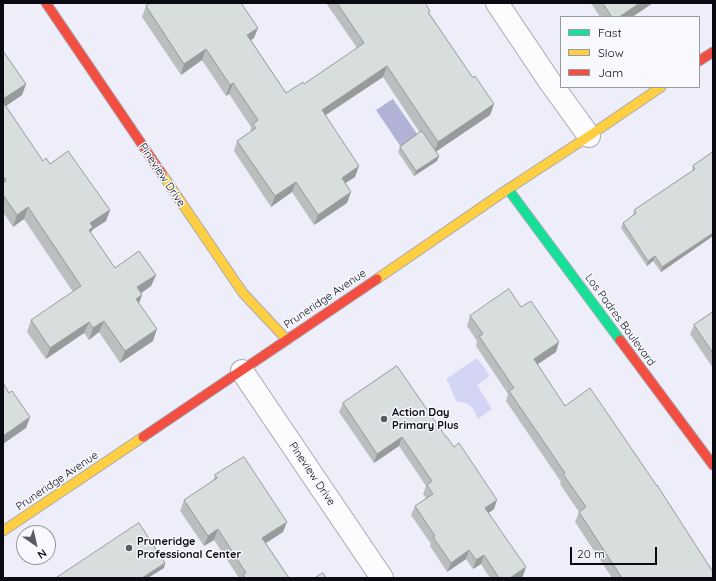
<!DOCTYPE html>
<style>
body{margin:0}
#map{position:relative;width:716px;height:581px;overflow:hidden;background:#eeeefa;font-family:Quicksand,sans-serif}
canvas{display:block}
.frame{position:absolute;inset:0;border:4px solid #0a0a13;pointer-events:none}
.legend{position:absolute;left:560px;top:16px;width:140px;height:72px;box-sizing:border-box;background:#f8f9fe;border:1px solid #9999a0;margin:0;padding:5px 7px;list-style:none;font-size:12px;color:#0a0a13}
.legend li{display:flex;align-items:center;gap:8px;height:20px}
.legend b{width:20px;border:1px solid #9999a0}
.north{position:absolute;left:16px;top:525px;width:40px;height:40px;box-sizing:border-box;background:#f8f9fe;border:1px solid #9999a0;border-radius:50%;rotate:146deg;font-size:11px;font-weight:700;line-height:16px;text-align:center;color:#0a0a13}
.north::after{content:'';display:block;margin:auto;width:14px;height:18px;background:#5a5a64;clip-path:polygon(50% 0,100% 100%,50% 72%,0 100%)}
.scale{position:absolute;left:570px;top:547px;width:87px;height:18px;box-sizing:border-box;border:2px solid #0a0a13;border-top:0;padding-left:5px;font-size:12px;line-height:14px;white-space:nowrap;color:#0a0a13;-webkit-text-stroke:3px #f8f9fe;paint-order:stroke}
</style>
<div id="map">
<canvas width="716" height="581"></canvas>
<div class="frame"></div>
<ul class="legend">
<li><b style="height:5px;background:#16e098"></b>Fast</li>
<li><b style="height:5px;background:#ffcf43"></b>Slow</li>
<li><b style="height:5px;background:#f24e42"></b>Jam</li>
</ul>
<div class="north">N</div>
<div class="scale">20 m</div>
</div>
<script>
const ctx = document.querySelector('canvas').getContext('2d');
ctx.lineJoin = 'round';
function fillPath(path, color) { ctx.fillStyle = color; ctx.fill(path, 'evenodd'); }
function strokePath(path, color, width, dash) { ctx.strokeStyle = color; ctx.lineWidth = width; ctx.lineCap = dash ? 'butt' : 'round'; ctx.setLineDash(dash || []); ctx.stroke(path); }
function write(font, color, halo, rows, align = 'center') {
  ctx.font = font + ' Quicksand,sans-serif'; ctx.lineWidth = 3; ctx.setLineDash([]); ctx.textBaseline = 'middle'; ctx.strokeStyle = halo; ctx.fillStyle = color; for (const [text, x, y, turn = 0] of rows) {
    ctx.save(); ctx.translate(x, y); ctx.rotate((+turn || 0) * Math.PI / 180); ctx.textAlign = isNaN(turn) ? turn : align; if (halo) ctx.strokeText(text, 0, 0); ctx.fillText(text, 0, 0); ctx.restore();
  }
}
const green = new Path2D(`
 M477 358 490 376 477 385 492 409 478 419C472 406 472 403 457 402 452 394 451 386 446 379Z`);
const water = new Path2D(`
 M393 99 420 138 403 150 376 110Z`);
const street = new Path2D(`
 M497 3 550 82 589 136
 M242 371 382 578`);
const fast = new Path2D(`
 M508 189 620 340`);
const slow = new Path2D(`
 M162 174 243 293 287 340
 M377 279 508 189 589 136 661 87
 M3 531 143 437`);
const jam = new Path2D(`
 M46 3 162 174
 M699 61 713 52
 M620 340 713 465
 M143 437 377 279`);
const wall = new Path2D(`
 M326 3H425L429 13 473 78 494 104 490 115 436 151 439 156 437 161 414 176 398 152 400 147 420 133 383 77 326 115 355 177 345 183 347 203 314 225 292 192 271 207 234 151 237 141 250 132 251 127 229 94 226 96 202 60 181 75 142 17 146 6 254 38 251 40 286 93 304 84 357 48Z
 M591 3H653L632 17H600Z
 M3 51 26 84 22 95 6 106 43 161 50 164 110 210 106 221 92 230 91 233 115 268 156 275 151 286 141 293 142 295 139 303 153 341 120 363 99 332 89 340 84 333 46 359 27 332 31 320 73 292 24 219 13 227 3 212Z
 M713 152V236L661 272 653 261 647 266 621 228 623 223 633 216V215L634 210 692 171 693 166Z
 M521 307 556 352 537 365 565 406 713 578H612L575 522 579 512 560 484 561 482 506 401 508 394 476 346 477 341 467 326 470 316Z
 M713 312V368L690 334 694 325Z
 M397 366 494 509 488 513 523 576 520 578H490L481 564 473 569 466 559 447 572 430 546 431 544 411 515 415 506 426 498 423 494 426 486 399 446 374 463 339 412 343 403Z
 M215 475 283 532 266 543 289 578H239L214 540 204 546 180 511 184 500 213 481Z`);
const shadedWall = new Path2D(`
 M640 3H653L632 17H619Z
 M258 28 254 38 243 45 247 35Z
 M206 49 202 60 181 75 184 64Z
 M387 66 383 77 318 120 322 110Z
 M233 83 229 94 226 96 230 85Z
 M26 84 22 95 3 108V99Z
 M494 104 490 115 434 153 438 142Z
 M439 156 437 161 414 176 416 171Z
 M359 166 355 177 338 188 342 178Z
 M296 182 292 192 271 207 275 196Z
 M351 192 347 203 314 225 318 215Z
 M28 207 24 219 13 227 17 215Z
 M110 210 106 221 92 230 89 239 90 223Z
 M713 233V236L661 272 662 267Z
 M655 256 653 261 647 266 648 261Z
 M156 275 151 286 133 299 137 287Z
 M142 295 138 306 136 299Z
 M104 321 99 332 89 340 93 328Z
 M89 322 84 333 46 359 50 348Z
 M157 329 153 341 120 363 125 351Z
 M559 342 556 352 530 369 534 359Z
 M30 417 26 428 3 444V436Z
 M402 437 399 446 374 463 377 454Z
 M497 500 494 509 482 518 485 508Z
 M287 522 283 532 258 548 262 538Z
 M218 529 214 540 204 546 208 536Z
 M469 550 466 559 447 572 451 563Z
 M484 555 481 564 473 569 476 560Z
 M165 563 164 568 148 578H142Z
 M526 567 523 576 520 578H510Z`);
const building = new Path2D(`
 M151 3H241L258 28 247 35 286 93 303 82 304 84 364 43 337 3H425L430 11 428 12 473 78 475 76 494 104 438 142 387 66 322 110 359 166 342 178 351 192 318 215 296 182 275 196 237 141 256 128 253 124 258 120 233 83 230 85 206 49 184 64 146 6Z
 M603 3H640L619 17H612Z
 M3 51 26 84 3 99Z
 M3 102 43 161 46 158 50 164 68 151 110 210 90 223 93 227 89 230 115 268 139 251 156 275 137 287 142 295 136 299 157 329 125 351 104 321 93 328 89 322 50 348 31 320 81 286 28 207 17 215 3 195V183L6 181 3 176Z
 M422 131 439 156 416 171 400 147Z
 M713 152V233L662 267 655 256 648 261 623 223 636 213 634 210 695 169 693 166Z
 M509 289 521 307 531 301 559 342 534 359 565 406 590 388 657 486V485L713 572V578H622L579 512 586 507 563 474 565 473 509 391 514 388 479 336 483 334 470 316Z
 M713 312V353L694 325Z
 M397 366 446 437V436L454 447 459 443 497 500 485 508 526 567 510 578H499L484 555 476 560 469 550 451 563 433 537 435 536 415 506 433 494 427 485 432 481 402 437 377 454 343 403Z
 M3 383 9 393 12 391 30 417 3 436Z
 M244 457 287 522 262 538 289 578H245L243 575 246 573 218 529 208 536 184 500 217 478 215 475Z
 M139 523 165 563 142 578H56Z
 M323 573 326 578H315Z`);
const markers = [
 [384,419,4,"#5a5a64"],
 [129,548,4,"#5a5a64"]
];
const streetNames = [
 ["Pineview Drive",162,175,56],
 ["Pruneridge Avenue",325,299,-34],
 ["Los Padres Boulevard",620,320,54],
 ["Pineview Drive",312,474,56],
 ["Pruneridge Avenue",57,481,-34]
];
const poiNames = [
 ["Action Day",392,413],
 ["Primary Plus",392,426],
 ["Pruneridge",137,542],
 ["Professional Center",137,555]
];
fillPath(green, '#d4d5f4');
fillPath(water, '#b0b2d6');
strokePath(street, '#a9a9b3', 24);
strokePath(fast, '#a9a9b3', 11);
strokePath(slow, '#a9a9b3', 11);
strokePath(jam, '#a9a9b3', 11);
strokePath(street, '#fcfcfe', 22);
strokePath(fast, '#16e098', 9);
strokePath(slow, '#ffcf43', 9);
strokePath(jam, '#f24e42', 9);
fillPath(wall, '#babebf');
fillPath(shadedWall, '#979b9b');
fillPath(building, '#d8ddde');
strokePath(building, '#979b9b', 1);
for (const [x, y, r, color] of markers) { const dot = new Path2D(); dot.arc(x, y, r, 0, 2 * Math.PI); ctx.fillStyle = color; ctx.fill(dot); strokePath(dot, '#f8f9fe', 1.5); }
write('11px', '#0a0a13', '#f8f9fe', streetNames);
write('bold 11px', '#0a0a13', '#f8f9fe', poiNames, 'left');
</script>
